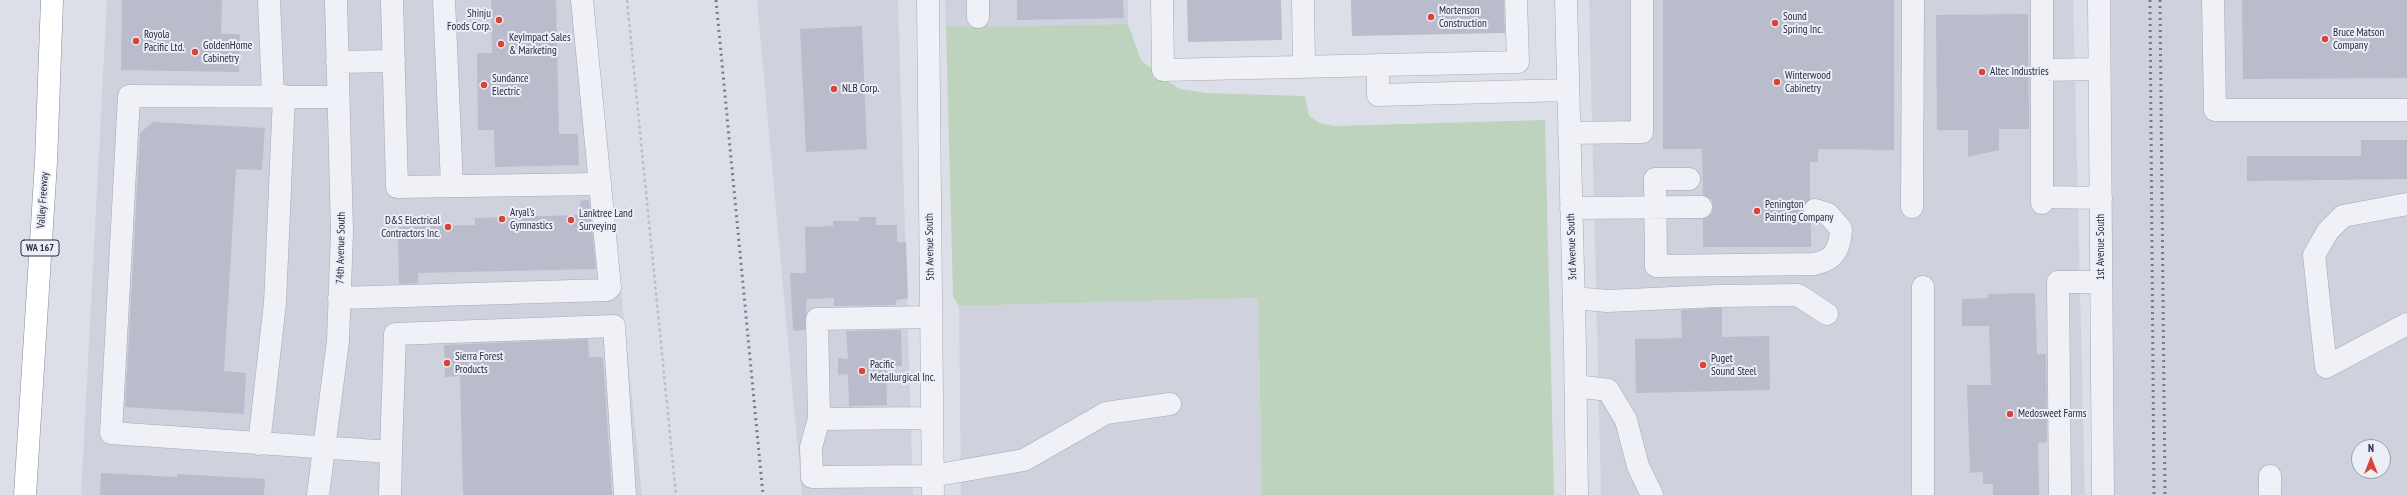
<!DOCTYPE html>
<style>
body{margin:0}
#map{position:relative;width:2407px;height:495px;overflow:hidden;background:#dddfe8;font-family:"PT Sans Narrow",sans-serif}
canvas{display:block}
.north{position:absolute;left:2351px;top:439px;width:40px;height:40px;box-sizing:border-box;background:#eceef6;border:1px solid #9c9fad;border-radius:50%;rotate:0deg;font-size:11px;font-weight:700;line-height:16px;text-align:center;color:#252940}
.north::after{content:'';display:block;margin:auto;width:14px;height:18px;background:#d84437;clip-path:polygon(50% 0,100% 100%,50% 72%,0 100%)}
</style>
<div id="map">
<canvas width="2407" height="495"></canvas>
<div class="north">N</div>
</div>
<script>
const ctx = document.querySelector('canvas').getContext('2d');
ctx.lineJoin = 'round';
function fillPath(path, color) { ctx.fillStyle = color; ctx.fill(path, 'evenodd'); }
function strokePath(path, color, width, dash) { ctx.strokeStyle = color; ctx.lineWidth = width; ctx.lineCap = dash ? 'butt' : 'round'; ctx.setLineDash(dash || []); ctx.stroke(path); }
function write(font, color, halo, rows, align = 'center') {
  ctx.font = font + ' "PT Sans Narrow",sans-serif'; ctx.lineWidth = 4; ctx.setLineDash([]); ctx.textBaseline = 'middle'; ctx.strokeStyle = halo; ctx.fillStyle = color; for (const [text, x, y, turn = 0] of rows) {
    ctx.save(); ctx.translate(x, y); ctx.rotate((+turn || 0) * Math.PI / 180); ctx.textAlign = isNaN(turn) ? turn : align; if (halo) ctx.strokeText(text, 0, 0); ctx.fillText(text, 0, 0); ctx.restore();
  }
}
const built = new Path2D(`
 M107 0H591L642 495H81Z
 M757 0H898L913 495H802Z
 M945 0H1128V24L946 27Z
 M1589 0H2073L2085 495H1601Z
 M2111 0H2407V495H2112ZM2359 447H2383V471H2359Z
 M1258 298 1262 495H961L959 306Z`);
const green = new Path2D(`
 M1128 24 1141 60 1161 77 1180 89 1206 93 1305 96 1309 116 1320 123 1334 126 1545 120 1554 495H1262L1258 298 959 306 953 296 946 27Z`);
const building = new Path2D(`
 M122 0H222L221 34H240L239 72 121 70Z
 M491 0H556L559 134H578L579 165 495 167 494 130H478L477 53H492Z
 M1017 0H1123L1124 18 1017 20Z
 M1187 0H1281L1282 40 1188 42Z
 M1351 0H1504L1505 33 1352 36Z
 M1663 0H1894V150L1818 149V162H1810V199L1803 207V213L1811 222V247H1703V219L1712 213 1713 207 1712 200 1703 195 1702 149H1663Z
 M2242 0H2407V78L2243 79Z
 M2028 14 2029 129H1999V150L1968 157V130H1937L1936 15Z
 M862 26 867 149 806 152 800 29Z
 M153 122 265 128 262 170 236 169 224 371 246 373 244 414 125 407 140 133Z
 M2361 140H2407V179L2247 181V156H2361Z
 M589 200 596 269 418 273V283L399 284 398 227 475 225V218L581 215 580 201Z
 M859 217H876V225H897V242H906L908 298 896 300V305L834 306V298L807 299 805 330 793 331 790 273H806L805 227 833 226V221H859Z
 M2035 293 2037 354H2046L2047 442 2038 443 2039 495H1993V484H1983V472L1970 473 1967 385H1991L1989 326H1962V299L1988 298V294Z
 M1717 308H1722V337L1769 336 1770 390 1636 393 1635 339 1682 338 1681 310Z
 M901 330 902 366 886 367 887 405 849 406 848 374 838 375V358L848 359 846 331Z
 M588 339 589 357H603L612 495H463L460 376 445 377 444 345Z
 M101 473 177 477V474L265 479 264 495H100Z`);
const path = new Path2D(`
 M627 0 676 495`);
const minor = new Path2D(`
 M269 0 273 95
 M392 0 397 187 600 184
 M444 0 452 185
 M928 0 933 495
 M978 0V17
 M1162 0 1163 70 1518 62 1516 0
 M1303 0 1304 67
 M1566 0 1575 346 1577 495
 M2042 0V203
 M2099 0 2103 495
 M2213 0 2215 110H2407
 M337 62 394 61
 M1378 65V95L1568 90
 M2042 70 2099 69
 M338 97 129 96 111 433 391 452 390 495
 M1569 133 1642 132V0
 M1689 179H1655L1656 266 1814 264C1835 260 1840 249 1841 229L1828 214 1815 210
 M2042 197 2101 198
 M2407 204 2343 216 2328 231 2314 255 2326 367 2407 324
 M1912 207 1913 0
 M1571 208 1701 207
 M1923 287V495
 M339 298 607 290 610 287 582 0
 M1574 298 1607 301 1717 296 1798 295 1827 314
 M1576 386 1608 390 1626 420 1638 466 1652 495
 M932 418 819 419 811 447 812 477 932 476 1024 460 1106 413 1170 404
 M819 419 817 319 931 317
 M259 444 275 303 284 96
 M391 452 395 334 614 326 625 495
 M2270 476V495
 M318 495 338 341 342 232 336 0
 M2060 495 2058 282H2101`);
const highway = new Path2D(`
 M25 495 46 162 52 0`);
const rail = new Path2D(`
 M716 0 763 495
 M2150 0 2154 495
 M2160 0 2165 495`);
const markers = [
 [1431,17,4,"#d84437"],
 [499,20,4,"#d84437"],
 [1775,23,4,"#d84437"],
 [2325,39,4,"#d84437"],
 [136,41,4,"#d84437"],
 [501,44,4,"#d84437"],
 [195,52,4,"#d84437"],
 [1982,72,4,"#d84437"],
 [1777,82,4,"#d84437"],
 [484,85,4,"#d84437"],
 [834,89,4,"#d84437"],
 [1757,211,4,"#d84437"],
 [502,219,4,"#d84437"],
 [571,220,4,"#d84437"],
 [448,227,4,"#d84437"],
 [447,363,4,"#d84437"],
 [1703,365,4,"#d84437"],
 [862,371,4,"#d84437"],
 [2010,414,4,"#d84437"]
];
const shields = [
 [40,248,38]
];
const shieldNames = [
 ["WA 167",40,248]
];
const poiNames = [
 ["Mortenson",1439,11],
 ["Construction",1439,24],
 ["Shinju",491,14,"right"],
 ["Foods Corp.",491,27,"right"],
 ["Sound",1783,17],
 ["Spring Inc.",1783,30],
 ["Bruce Matson",2333,33],
 ["Company",2333,46],
 ["Royola",144,35],
 ["Pacific Ltd.",144,48],
 ["KeyImpact Sales",509,38],
 ["& Marketing",509,51],
 ["GoldenHome",203,46],
 ["Cabinetry",203,59],
 ["Altec Industries",1990,72],
 ["Winterwood",1785,76],
 ["Cabinetry",1785,89],
 ["Sundance",492,79],
 ["Electric",492,92],
 ["NLB Corp.",842,89],
 ["Penington",1765,205],
 ["Painting Company",1765,218],
 ["Aryal's",510,213],
 ["Gymnastics",510,226],
 ["Lanktree Land",579,214],
 ["Surveying",579,227],
 ["D&S Electrical",440,221,"right"],
 ["Contractors Inc.",440,234,"right"],
 ["Sierra Forest",455,357],
 ["Products",455,370],
 ["Puget",1711,359],
 ["Sound Steel",1711,372],
 ["Pacific",870,365],
 ["Metallurgical Inc.",870,378],
 ["Medosweet Farms",2018,414]
];
const streetNames = [
 ["Valley Freeway",43,200,-86],
 ["5th Avenue South",930,247,-91],
 ["3rd Avenue South",1572,247,-92],
 ["1st Avenue South",2101,247,-90],
 ["74th Avenue South",341,248,-89]
];
fillPath(built, '#cfd1dd');
fillPath(green, '#bed3bd');
fillPath(building, '#babccb');
strokePath(minor, '#a6a8b6', 23);
strokePath(highway, '#8388a0', 23);
strokePath(path, '#bbbdc7', 2.5, [3, 3]);
strokePath(minor, '#f0f1f6', 22);
strokePath(highway, '#fff', 22);
strokePath(rail, '#757a93', 3, [2, 4]);
for (const [x, y, r, color] of markers) { const dot = new Path2D(); dot.arc(x, y, r, 0, 2 * Math.PI); ctx.fillStyle = color; ctx.fill(dot); strokePath(dot, '#eceef6', 1.5); }
for (const [x, y, w] of shields) { const box = new Path2D(); box.roundRect(x - w / 2, y - 8, w, 16, 3); ctx.fillStyle = '#eceef6'; ctx.fill(box); strokePath(box, '#252940', 1); }
write('bold 10px', '#252940', null, shieldNames);
write('11px', '#252940', '#eceef6', poiNames, 'left');
write('11px', '#252940', '#eceef6', streetNames);
</script>
